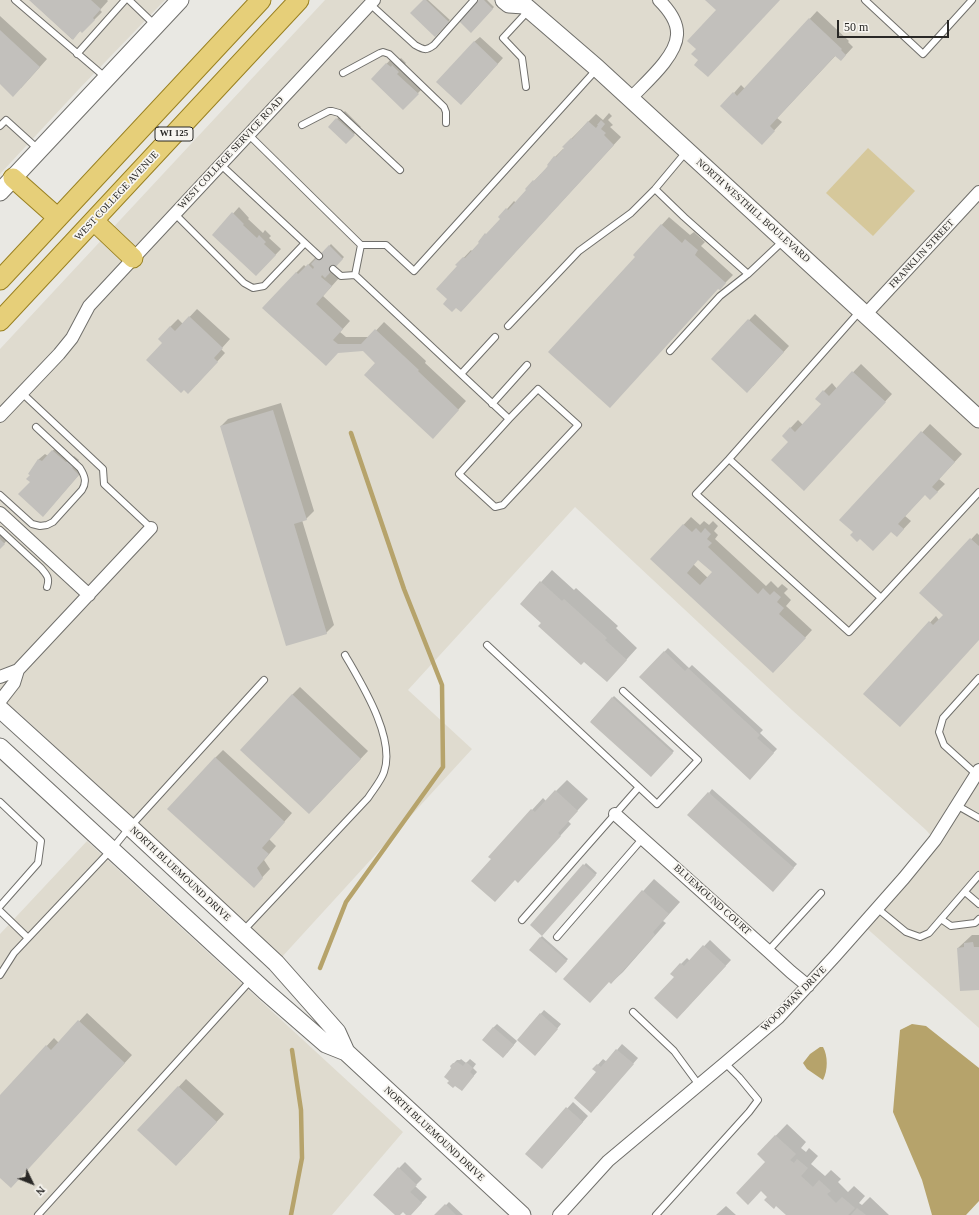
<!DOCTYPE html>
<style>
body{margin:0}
#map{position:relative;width:979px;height:1215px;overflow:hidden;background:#e9e8e3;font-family:"Times New Roman",serif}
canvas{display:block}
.north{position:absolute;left:12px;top:1163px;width:40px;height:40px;-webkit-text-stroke:3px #f7f5f0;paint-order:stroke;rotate:133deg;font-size:11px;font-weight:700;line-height:16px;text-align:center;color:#292826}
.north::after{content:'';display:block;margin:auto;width:14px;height:18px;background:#292826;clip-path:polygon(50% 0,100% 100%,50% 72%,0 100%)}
.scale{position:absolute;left:837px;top:20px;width:112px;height:18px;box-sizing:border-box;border:2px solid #292826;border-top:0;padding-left:5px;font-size:12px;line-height:14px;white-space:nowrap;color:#292826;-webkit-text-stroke:3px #f7f5f0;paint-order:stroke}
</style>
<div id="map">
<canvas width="979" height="1215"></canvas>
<div class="north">N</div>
<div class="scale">50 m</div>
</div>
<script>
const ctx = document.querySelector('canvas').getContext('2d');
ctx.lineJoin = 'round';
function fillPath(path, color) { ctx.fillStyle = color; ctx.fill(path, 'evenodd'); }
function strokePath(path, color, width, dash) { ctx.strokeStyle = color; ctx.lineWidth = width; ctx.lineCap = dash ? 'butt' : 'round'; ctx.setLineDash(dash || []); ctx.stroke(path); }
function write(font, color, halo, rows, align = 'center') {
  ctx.font = font + ' "Times New Roman",serif'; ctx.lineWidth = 3.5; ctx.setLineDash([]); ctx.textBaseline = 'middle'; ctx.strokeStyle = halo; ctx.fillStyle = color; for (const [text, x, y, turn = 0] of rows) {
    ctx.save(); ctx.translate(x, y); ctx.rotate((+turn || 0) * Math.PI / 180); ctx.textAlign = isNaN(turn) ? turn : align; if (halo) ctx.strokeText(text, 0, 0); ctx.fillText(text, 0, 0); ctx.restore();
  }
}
const built = new Path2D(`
 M0 0H165L80 88 0 174Z
 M325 0H979V1028L863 925 935 840 926 830 792 710 575 507 408 690 472 749 281 958 163 846 20 714 0 697V349Z
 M87 841 403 1132 332 1215H0V934Z`);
const green = new Path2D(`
 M868 148 915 191 873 236 826 193Z`);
const water = new Path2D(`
 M912 1024 926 1026 979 1068V1201L966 1215H932L922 1180 893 1112 900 1030Z
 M820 1047H823C828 1056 828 1070 823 1080L807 1069 803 1063 810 1054Z`);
const shadow = new Path2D(`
 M30 0H107L108 1 100 10 102 12 90 24 81 30 72 39Z
 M425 0H428L450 20 435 35Z
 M480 0H487L494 7 471 32Z
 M817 11 849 41 848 42 853 47 841 60 836 55 777 118 782 122 769 136 734 93 741 85 745 89Z
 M0 16 47 59 21 88 0 83Z
 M480 37 503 58 467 98 474 42Z
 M394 56 399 60 401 58 406 63 404 65 426 85 403 108 372 79Z
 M345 111 361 127 346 142 329 127Z
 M609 113 612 116 608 120 613 125 610 127 621 137 461 311 448 299 458 266 457 265 471 250 472 251 501 219 507 209 514 201 516 203 528 190 526 189 541 174H542L555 157 563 149 564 150 571 139 596 114 603 120Z
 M239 207 249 218 248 219 263 233 265 230 271 236 269 238 281 249 256 275 214 235Z
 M669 217 690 235 694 232 705 242 701 246 733 275 719 289 637 257 634 255Z
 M331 244 344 257 331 271 339 278 323 296 350 321 340 332 346 337H370L384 322 426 361 425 363 466 401 440 430 363 350 338 352 296 273 304 265 306 267 316 257 318 259Z
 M197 309 230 339 221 349 225 353 196 385 163 343 170 327 178 319 183 324Z
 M755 314 789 346 753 386 712 359Z
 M861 364 892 394 811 482 789 442 783 436 798 420 803 425 822 404 817 399 824 391 832 383 837 389Z
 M281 403 314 511 306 519 302 520 334 625 326 633 221 426 228 419Z
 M930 424 962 454 939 479 945 484 930 499 925 494 905 516 911 521 897 536 891 531 854 532 841 520Z
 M58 445 72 458 74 456 79 460 77 462 84 469 48 510 31 482V475L29 474 39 459 45 454 48 456Z
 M691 517 700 525 704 521 709 525 713 521 718 526 714 531 718 535 715 539 766 586 771 581 778 588 782 584 788 589 784 593 791 600 786 606 812 630 781 664 651 559ZM698 559 713 572 708 578 693 564Z
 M0 528 10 537 0 548Z
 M977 533 979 535V639L865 694 936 616 939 620 944 615 921 593Z
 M552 570 574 590 576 588 618 626 616 628 637 648 618 669 542 623 521 604Z
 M668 648 689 668 692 665 763 730 760 733 777 749 750 778 641 677Z
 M300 687 368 751 317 805 292 695Z
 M614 696 674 751 651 776 591 721Z
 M223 750 292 813 269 839 276 846 264 860 270 869 254 886 215 758Z
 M567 780 588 799 568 821 571 824 529 870 492 859 532 810 543 798 546 801Z
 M712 789 797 864 776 887 709 793Z
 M586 863 597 873 542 935 531 925Z
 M654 879 680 902 663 921 666 923 623 972 611 983 609 981 564 979Z
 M972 935H979V989L958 948Z
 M542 936 568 959 556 972 530 950Z
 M710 940 731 960 683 1012 675 977 671 974 687 958 690 961Z
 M544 1010 561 1024 539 1051 518 1040Z
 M87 1013 132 1055 18 1179 0 1176V1097L54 1038 59 1043Z
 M497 1024 517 1041 507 1053 493 1028Z
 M622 1044 638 1058 597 1106 598 1072 594 1069 603 1059 607 1062Z
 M461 1059 466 1063 470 1059 476 1064 473 1068 477 1072 465 1086 452 1068 453 1064 457 1060H460Z
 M186 1079 224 1114 184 1157 139 1130Z
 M573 1102 588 1116 548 1162 526 1154Z
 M787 1124 806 1142 801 1148 806 1152 809 1148 818 1156 811 1164 825 1176 831 1170 841 1179 838 1182 848 1192 854 1186 865 1196 859 1203 862 1205 870 1197 889 1215H788L766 1162 758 1154Z
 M405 1162 422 1179 415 1186 427 1197 410 1215H408L403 1211 399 1215H396L374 1194Z
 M449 1202 463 1215H436Z
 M726 1206 736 1215H716Z`);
const stream = new Path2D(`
 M320 968 346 902 443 767 442 685 404 589 351 433
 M291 1215 302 1158 301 1110 292 1050`);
const building = new Path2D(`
 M29 0H91L101 9 93 18 95 20 82 33 80 31 73 40Z
 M423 0H426L449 22 435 37 410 13Z
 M479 0H484L493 9 471 33 459 21Z
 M705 0H780L708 77 694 65 698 60 691 54 696 49 687 41 716 10Z
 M809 18 842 49 841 50 846 55 841 61 835 56 770 126 775 131 762 145 720 106 733 92 737 96Z
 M0 30 40 67 13 97 0 84Z
 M474 41 498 64 461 105 436 82Z
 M386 63 391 67 392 65 399 72 397 74 419 94 403 110 371 79Z
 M336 118 355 135 346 144 328 127Z
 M601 120 605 124 601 129 606 133 604 135 614 145 461 312 456 308 452 312 443 304 447 299 436 289 457 266 455 265 463 257 465 258 479 243 478 242 485 233 486 234 500 219 498 217 506 208 508 210 526 190 525 189 533 180 534 181 548 166 547 165 554 156 556 157 564 148 562 147 571 138 572 139 588 121 596 128 598 125H597Z
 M232 212 244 224 243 225 257 238 259 235 266 242 264 244 276 255 256 276 212 235Z
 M661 224 682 243 685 239 698 250 695 255 726 283 720 290 718 289 610 408 548 352 635 257 633 255Z
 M329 245 343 259 325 278 322 275 321 277 332 286 316 304 343 329 333 340 338 344H361L375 329 419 370 418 371 459 410 433 439 364 375 375 363 363 351 338 353 326 366 262 308 296 272 298 274 308 264 313 269 314 267 311 264Z
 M189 316 223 348 214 358 218 362 188 394 184 390 181 393 146 360 162 343 158 339 170 326 175 331Z
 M748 319 784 352 747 393 711 359Z
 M852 371 886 402 804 491 771 460 788 442 782 436 790 427 795 432 821 404 815 399 823 390 829 396Z
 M273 410 307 520 294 524 327 634 286 646 220 426Z
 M921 431 955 462 932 487 938 492 930 500 925 495 898 524 904 529 897 537 891 532 873 551 860 539 857 542 850 535 853 532 839 520Z
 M52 450 66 462 68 461 74 466 72 468 79 475 43 517 18 494 30 482 26 479 30 475 28 474 38 459 42 461Z
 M683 524 692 532 696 528 701 533 705 528 711 534 707 539 712 543 708 547 758 594 763 588 770 595 774 591 781 597 777 602 784 608 779 614 806 638 773 673 650 559ZM698 560 712 572 700 585 687 573Z
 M970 538 979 546V640L900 727 863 694 929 621 933 625 943 615 919 593Z
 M0 539 5 544 0 549Z
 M540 581 562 601 564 599 607 638 605 640 627 660 607 682 584 662 581 665 538 626 541 623 520 604Z
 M664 651 685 671 688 668 760 735 757 738 774 753 750 780 639 677Z
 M292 694 361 759 309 814 240 750Z
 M612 697 673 753 651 777 590 722Z
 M215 757 285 822 262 848 269 854 257 868 263 878 254 888 167 809Z
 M555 790 578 811 558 833 561 836 518 883 515 880 495 902 471 881 491 859 488 857 531 809 535 812Z
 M708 792 794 868 773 892 687 815Z
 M583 864 596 875 542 936 530 925Z
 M642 890 669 914 653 932 655 935 611 984 609 982 590 1003 563 979Z
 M540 937 567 961 556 973 529 950Z
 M973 942 974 947H979V990L960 991 957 948 964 947V943Z
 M703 945 726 966 677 1019 654 998 674 977 670 974 680 963 684 966Z
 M540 1013 558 1029 535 1056 517 1040Z
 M78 1020 125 1063 11 1188 0 1178V1095L46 1045 51 1050Z
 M493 1027 514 1045 503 1058 482 1040Z
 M616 1049 634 1064 591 1113 574 1098 596 1072 592 1069 597 1064 601 1067Z
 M457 1062 463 1066 466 1062 473 1068 470 1072 474 1076 462 1091 455 1086 453 1088 447 1083 449 1081 444 1077 451 1068 450 1066 453 1063H455Z
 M178 1086 217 1122 176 1166 137 1130Z
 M566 1107 583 1122 542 1169 525 1154Z
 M775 1135 796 1154 790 1160 794 1163 797 1159 808 1168 801 1176 813 1187 819 1180 831 1191 827 1194 836 1203 842 1197 855 1208 848 1215H786L776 1206 774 1209 764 1200 767 1197 761 1191 748 1205 736 1193 765 1162 757 1154Z
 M398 1167 417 1185 410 1192 422 1203 411 1215H406L403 1212 400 1215H395L373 1195Z
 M445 1204 456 1215H434Z
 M857 1208 866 1215H851Z`);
const lane = new Path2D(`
 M15 0 105 77
 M129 0 155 25
 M865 0 923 54 972 0
 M370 4 415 45C424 50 426 51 434 45L474 0
 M77 54 125 0
 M343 73 380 53 383 52 389 54 444 107 446 112V123
 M526 87 522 58 503 38 529 10
 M302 125 329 111H332L339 113 400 170
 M0 126 6 120 38 149
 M248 134 361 245 355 275 509 419
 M655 189 684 217 748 274
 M174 213 244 283 253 288 264 286 305 243 220 164
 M305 243 319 256
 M361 245H386L414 271 596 70
 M333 269 341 276 355 275
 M860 311 729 459 881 598 979 492
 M508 326 579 251 631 213 655 189 686 152
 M670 351 720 296 748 274 783 241
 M461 374 495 337
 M538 389 578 425 503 505 495 507 459 474 509 419Z
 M22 393 103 469 104 484 151 528
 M492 404 527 365
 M729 459 696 494 849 632 881 598
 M0 495 32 524 40 526 47 525 53 522 82 490C87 482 85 476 80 468L36 427
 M0 530 41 568C47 575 50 578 47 587
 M487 645 657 804 698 760 623 691
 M976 774 944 745 939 732 943 718 979 678
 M0 802 41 841 38 863 0 906
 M958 806 979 818
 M965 892 979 904
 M878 909 906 932 920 937 929 933 979 875
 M0 911 28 938
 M941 919 951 926 975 923 979 919
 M522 920 639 787
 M243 931 368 798C373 790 381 781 384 772 396 738 361 683 345 655
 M557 937 643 838
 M768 951 821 893
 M0 975 14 953 112 849 130 827 264 680
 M633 1012 674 1051 699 1085
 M38 1215 251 980
 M656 1215 749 1112 758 1100 739 1077 725 1063`);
const street = new Path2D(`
 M630 99C645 83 676 57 677 35 678 22 668 9 659 0
 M865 315 979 192
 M0 416 59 354 72 338 89 306 374 0
 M0 513 89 595
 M0 677 18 670
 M0 701 14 683 18 670 151 528
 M615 814 768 951 791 972 808 986
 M559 1215 608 1161 725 1063 778 1018 789 1006 835 956 904 878 935 840 979 770`);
const secondary = new Path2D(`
 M504 0 509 4 524 5 597 68 979 419
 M0 192 180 0
 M0 709 130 827 276 963 337 1032 346 1052
 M0 747 265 991 326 1044 346 1052 522 1215`);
const primary = new Path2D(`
 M13 178 58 218
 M94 221 133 258
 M0 280 261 0
 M0 321 299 0`);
const shields = [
 [174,134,38]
];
const shieldNames = [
 ["WI 125",174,134]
];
const streetNames = [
 ["WEST COLLEGE SERVICE ROAD",231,153,-47],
 ["WEST COLLEGE AVENUE",117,196,-47],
 ["NORTH WESTHILL BOULEVARD",753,211,42],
 ["FRANKLIN STREET",922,254,-47],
 ["NORTH BLUEMOUND DRIVE",180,874,43],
 ["BLUEMOUND COURT",712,900,42],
 ["WOODMAN DRIVE",794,999,-45],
 ["NORTH BLUEMOUND DRIVE",434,1134,43]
];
fillPath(built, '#dfdbcf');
fillPath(green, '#d6c89b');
fillPath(water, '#b6a36b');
fillPath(shadow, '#0003');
strokePath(stream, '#b6a36b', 4.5);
fillPath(building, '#c2c0bc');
strokePath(lane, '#706f6b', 8);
strokePath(street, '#706f6b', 14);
strokePath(secondary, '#706f6b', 19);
strokePath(primary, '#998021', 21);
strokePath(lane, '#fff', 6);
strokePath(street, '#fff', 12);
strokePath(secondary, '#fff', 17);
strokePath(primary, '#e6cf79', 19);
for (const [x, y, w] of shields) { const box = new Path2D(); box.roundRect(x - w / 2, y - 7, w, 14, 3); ctx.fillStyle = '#f7f5f0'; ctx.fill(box); strokePath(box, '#292826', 1); }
write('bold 9px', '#292826', null, shieldNames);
write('10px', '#292826', '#f7f5f0', streetNames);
</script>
